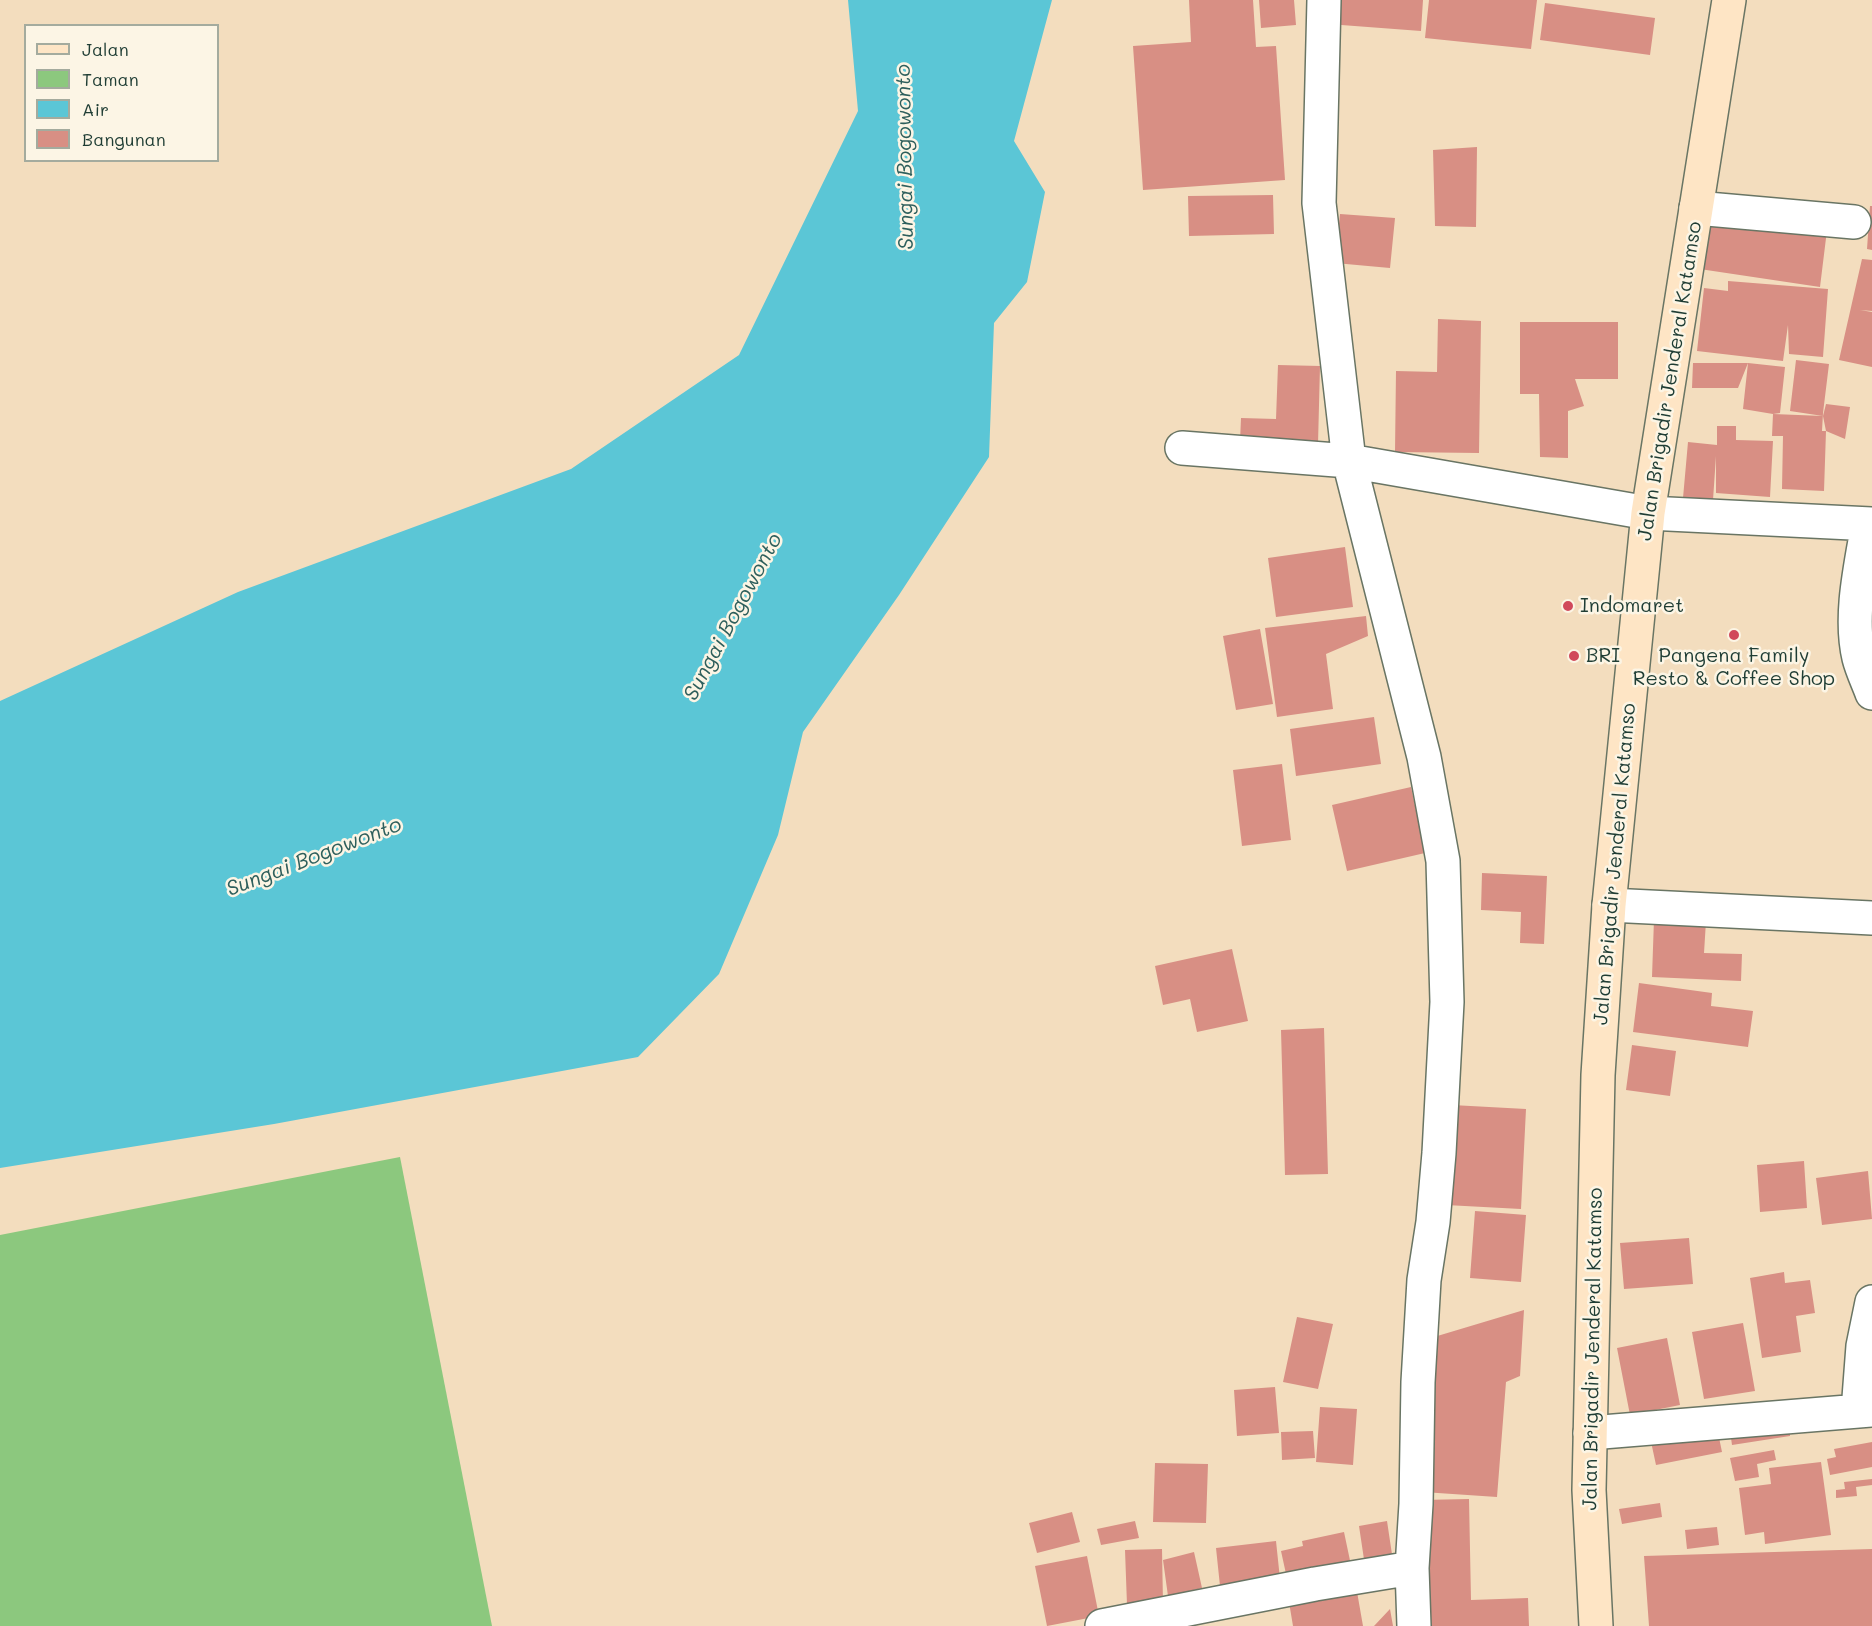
<!DOCTYPE html>
<style>
body{margin:0}
#map{position:relative;width:1872px;height:1626px;overflow:hidden;background:#f3ddbe;font-family:Mali,sans-serif}
canvas{display:block}
.legend{position:absolute;left:24px;top:24px;width:195px;height:138px;box-sizing:border-box;background:#fcf5e5;border:2px solid #a4ab9e;margin:0;padding:8px 10px;list-style:none;font-size:18px;color:#1f3d34}
.legend li{display:flex;align-items:center;gap:12px;height:30px}
.legend b{width:30px;border:2px solid #a4ab9e}
</style>
<div id="map">
<canvas width="1872" height="1626"></canvas>
<ul class="legend">
<li><b style="height:8px;background:#fee5c5"></b>Jalan</li>
<li><b style="height:16px;background:#8cc87e"></b>Taman</li>
<li><b style="height:16px;background:#5bc6d6"></b>Air</li>
<li><b style="height:16px;background:#d88f84"></b>Bangunan</li>
</ul>
</div>
<script>
const ctx = document.querySelector('canvas').getContext('2d');
ctx.lineJoin = 'round';
function fillPath(path, color) { ctx.fillStyle = color; ctx.fill(path, 'evenodd'); }
function strokePath(path, color, width, dash) { ctx.strokeStyle = color; ctx.lineWidth = width; ctx.lineCap = dash ? 'butt' : 'round'; ctx.setLineDash(dash || []); ctx.stroke(path); }
function write(font, color, halo, rows, align = 'center') {
  ctx.font = font + ' Mali,sans-serif'; ctx.lineWidth = 5; ctx.setLineDash([]); ctx.textBaseline = 'middle'; ctx.strokeStyle = halo; ctx.fillStyle = color; for (const [text, x, y, turn = 0] of rows) {
    ctx.save(); ctx.translate(x, y); ctx.rotate((+turn || 0) * Math.PI / 180); ctx.textAlign = isNaN(turn) ? turn : align; if (halo) ctx.strokeText(text, 0, 0); ctx.fillText(text, 0, 0); ctx.restore();
  }
}
const green = new Path2D(`
 M400 1157 492 1626H0V1235Z`);
const water = new Path2D(`
 M848 0H1052L1014 141 1045 192 1027 282 994 323 989 457 899 595 803 732 778 835 719 974 638 1057 274 1124 0 1168V701L238 592 571 469 739 355 858 111Z`);
const building = new Path2D(`
 M1189 0H1253L1256 47 1276 46 1285 180 1143 190 1133 46 1191 42Z
 M1259 0H1294L1296 25 1261 28Z
 M1330 0H1423L1421 31 1328 24Z
 M1429 0H1537L1531 49 1425 38Z
 M1545 3 1655 18 1650 55 1540 40Z
 M1477 147 1476 227 1435 226 1433 150Z
 M1273 195 1274 234 1189 236 1188 196Z
 M1870 206H1872V250L1867 249Z
 M1702 213 1827 230 1820 287 1693 268Z
 M1340 214 1395 218 1390 268 1335 263Z
 M1862 259 1872 260V311L1860 310 1872 312V367L1839 360Z
 M1728 281 1828 289 1823 357 1789 354 1788 325 1783 361 1697 351 1704 288 1728 291Z
 M1438 319 1481 321 1479 453 1395 452 1396 371 1437 372Z
 M1520 322H1618V379H1575L1584 406 1568 411V458L1540 457 1539 394H1520Z
 M1796 360 1829 364 1823 413 1822 431H1826L1823 416 1826 404 1850 407 1845 439 1826 431 1824 491 1782 489 1783 436H1772L1773 414 1743 409 1748 363 1738 388H1692L1693 363H1748L1785 367 1780 413 1773 414 1823 416 1790 411Z
 M1278 365 1320 366 1318 444 1240 442 1241 418 1276 419Z
 M1717 426H1736V440L1773 441 1770 497 1716 493V456L1713 500 1683 498 1688 442 1717 445Z
 M1345 547 1353 607 1276 617 1268 558Z
 M1366 616 1368 636 1326 654 1333 709 1277 717 1265 628Z
 M1260 629 1273 704 1236 710 1223 636Z
 M1374 717 1381 764 1296 776 1290 729Z
 M1282 764 1291 840 1242 846 1233 770Z
 M1411 787 1425 853 1347 871 1332 805Z
 M1482 873 1547 876 1544 944 1520 943 1521 912 1481 910Z
 M1654 919 1706 921 1704 953 1742 954 1741 981 1652 977Z
 M1232 949 1248 1021 1197 1032 1190 999 1163 1005 1155 966Z
 M1639 983 1712 993 1711 1006 1753 1011 1748 1047 1633 1032Z
 M1324 1028 1328 1174 1285 1175 1281 1030Z
 M1632 1045 1676 1051 1670 1096 1626 1090Z
 M1452 1105 1526 1109 1521 1209 1446 1205Z
 M1804 1161 1807 1208 1760 1212 1757 1165Z
 M1868 1171 1872 1219 1822 1225 1816 1178Z
 M1475 1211 1526 1215 1521 1282 1470 1278Z
 M1689 1238 1693 1284 1624 1289 1620 1243Z
 M1784 1272 1785 1283 1810 1280 1815 1313 1796 1316 1801 1352 1762 1358 1750 1278Z
 M1524 1310 1520 1376 1506 1382 1497 1497 1423 1492 1434 1337Z
 M1297 1317 1333 1324 1318 1389 1283 1382Z
 M1743 1323 1755 1391 1704 1399 1692 1332Z
 M1667 1338 1680 1405 1630 1415 1617 1348Z
 M1275 1387 1279 1433 1237 1436 1234 1390Z
 M1320 1407 1357 1409 1353 1465 1316 1462Z
 M1716 1423 1722 1452 1656 1465 1650 1437Z
 M1790 1429V1436L1732 1445 1730 1431Z
 M1313 1431 1315 1458 1282 1460 1281 1432Z
 M1872 1442V1467L1830 1475 1827 1459 1836 1457 1834 1449Z
 M1774 1450 1776 1460 1757 1464 1759 1477 1735 1481 1730 1458Z
 M1821 1462 1831 1535 1765 1544 1764 1532 1745 1535 1739 1488 1771 1484 1769 1468Z
 M1155 1463 1208 1464 1206 1523 1153 1522Z
 M1872 1479V1485L1856 1487 1857 1496 1836 1498V1490L1845 1489 1844 1482Z
 M1469 1499 1471 1600 1528 1598 1529 1626H1424L1421 1500Z
 M1660 1503 1662 1517 1622 1524 1619 1509Z
 M1072 1512 1080 1542 1037 1553 1029 1523Z
 M1135 1521 1139 1538 1101 1545 1097 1529Z
 M1387 1521 1393 1561 1365 1566 1359 1526Z
 M1717 1527 1719 1545 1687 1549 1685 1530Z
 M1344 1532 1352 1570 1288 1583 1281 1551 1303 1546 1302 1541Z
 M1276 1541 1280 1579 1220 1586 1216 1548Z
 M1162 1549 1163 1604 1127 1605 1125 1550Z
 M1872 1549V1626H1649L1644 1556Z
 M1194 1552 1202 1588 1168 1596 1163 1560Z
 M1087 1556 1099 1616 1047 1626 1035 1566Z
 M1356 1586 1363 1626H1293L1288 1596Z
 M1390 1609 1393 1626H1374Z`);
const minor = new Path2D(`
 M1324 0 1319 203 1349 461 1424 757 1443 861 1447 1002 1439 1153 1433 1222 1424 1280 1418 1382 1416 1504 1412 1568 1414 1626
 M1696 208 1854 222
 M1182 448 1349 461 1648 513 1872 524
 M1868 524C1861 565 1849 616 1859 658 1862 670 1868 682 1872 693
 M1609 905 1872 918
 M1858 1411 1863 1346 1872 1302
 M1590 1433 1872 1410
 M1102 1626 1315 1584 1412 1568`);
const secondary = new Path2D(`
 M1596 1626 1589 1490 1598 1075 1609 905 1648 513 1729 0`);
const markers = [
 [1568,606,6,"#d1495b"],
 [1734,635,6,"#d1495b"],
 [1574,656,6,"#d1495b"]
];
const streetNames = [
 ["Jalan Brigadir Jenderal Katamso",1670,381,-81],
 ["Jalan Brigadir Jenderal Katamso",1615,864,-85],
 ["Jalan Brigadir Jenderal Katamso",1593,1349,-89]
];
const poiNames = [
 ["Indomaret",1580,606],
 ["BRI",1586,656],
 ["Pangena Family",1734,656,"center"],
 ["Resto & Coffee Shop",1734,679,"center"]
];
const waterNames = [
 ["Sungai Bogowonto",905,157,-91],
 ["Sungai Bogowonto",733,617,-62],
 ["Sungai Bogowonto",314,857,-21]
];
fillPath(green, '#8cc87e');
fillPath(water, '#5bc6d6');
fillPath(building, '#d88f84');
strokePath(minor, '#697564', 36);
strokePath(secondary, '#697564', 36);
strokePath(minor, '#fff', 33);
strokePath(secondary, '#fee5c5', 33);
for (const [x, y, r, color] of markers) { const dot = new Path2D(); dot.arc(x, y, r, 0, 2 * Math.PI); ctx.fillStyle = color; ctx.fill(dot); strokePath(dot, '#fcf5e5', 2); }
write('20px', '#1f3d34', '#fcf5e5', streetNames);
write('20px', '#1f3d34', '#fcf5e5', poiNames, 'left');
write('italic 21px', '#2e5f5c', '#fcf5e5', waterNames);
</script>
